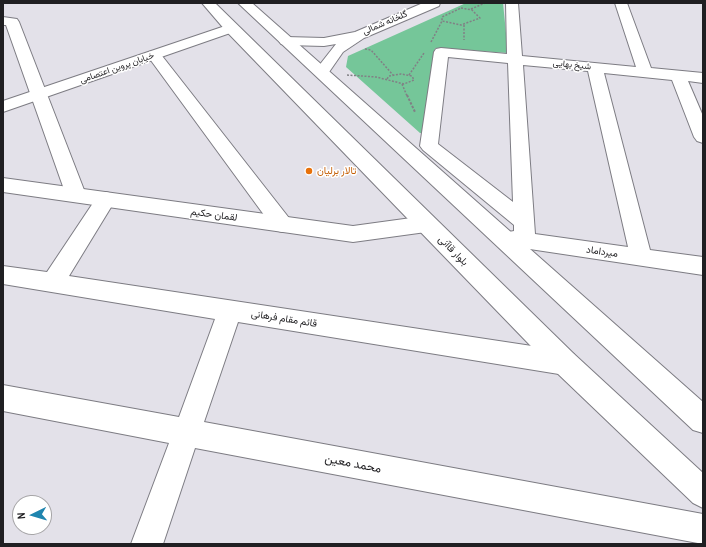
<!DOCTYPE html>
<meta charset="utf-8">
<style>
body{margin:0}
#map{position:relative;width:706px;height:547px;overflow:hidden;background:#e3e1e9;font-family:"Archivo Narrow",sans-serif}
canvas{display:block}
.frame{position:absolute;inset:0;border:4px solid #201f22;pointer-events:none}
.north{position:absolute;left:12px;top:495px;width:40px;height:40px;box-sizing:border-box;background:#fff;border:1px solid #a6a5a7;border-radius:50%;rotate:265deg;font-size:11px;font-weight:700;line-height:16px;text-align:center;color:#201f22}
.north::after{content:'';display:block;margin:auto;width:14px;height:18px;background:#1f85af;clip-path:polygon(50% 0,100% 100%,50% 72%,0 100%)}
</style>
<div id="map">
<canvas width="706" height="547"></canvas>
<div class="frame"></div>
<div class="north">N</div>
</div>
<script>
const ctx = document.querySelector('canvas').getContext('2d');
ctx.lineJoin = 'round';
function fillPath(path, color) { ctx.fillStyle = color; ctx.fill(path, 'evenodd'); }
function strokePath(path, color, width, dash) { ctx.strokeStyle = color; ctx.lineWidth = width; ctx.lineCap = dash ? 'butt' : 'round'; ctx.setLineDash(dash || []); ctx.stroke(path); }
function write(font, color, halo, rows, align = 'center') {
  ctx.font = font + ' "Archivo Narrow",Vazirmatn,sans-serif'; ctx.lineWidth = 3; ctx.setLineDash([]); ctx.textBaseline = 'middle'; ctx.strokeStyle = halo; ctx.fillStyle = color; for (const [text, x, y, turn = 0] of rows) {
    ctx.save(); ctx.translate(x, y); ctx.rotate((+turn || 0) * Math.PI / 180); ctx.textAlign = isNaN(turn) ? turn : align; if (halo) ctx.strokeText(text, 0, 0); ctx.fillText(text, 0, 0); ctx.restore();
  }
}
const green = new Path2D(`
 M466 3H503L508 53 435 48 427 133H420L346 67 348 56Z`);
const pathFar1 = new Path2D(`
 M461 8 472 10 480 18 461 25 442 21V17Z
 M471 9 485 3
 M464 25V40
 M431 42 442 21
 M365 49 371 50 393 75
 M347 75 376 77 404 84 414 80 412 76 401 74 389 76 387 79
 M409 75 424 53
 M402 84 407 96`);
const path = new Path2D(`
 M407 95 415 112`);
const minor = new Path2D(`
 M423 3H440L439 6 364 38 343 52 327 75H317L314 72 336 44 324 46 286 45 281 44 279 41 281 38 286 37 324 38 355 32Z
 M506 3H518L522 56 636 67 615 3H627L651 68 703 73V83L688 81 703 116V143L697 141 694 137 672 80 604 73 650 250 703 257V275L503 245 500 239 503 233 514 231V225L423 150 420 146 434 52 436 49 441 48 507 54ZM448 57 508 63 513 202 438 144ZM523 65 588 71 628 247 535 234Z
 M3 17 17 19 19 22 86 195 83 200 76 202 69 200 66 195 6 25H3Z
 M154 51 159 52 289 218 292 224 289 230 282 232 275 230 147 55 149 52Z
 M106 192 113 194 116 199 69 276 565 351 574 354 577 363 574 372 565 375 238 322 204 422 703 514V544L195 448 163 544H131L169 443 3 411V385L179 417 215 319 3 284V266L47 272 99 194Z`);
const tertiary = new Path2D(`
 M231 24 236 25 238 28 236 31 3 112V101Z
 M3 178 353 226 426 216 433 218 436 224 433 230 426 232 353 242 3 192Z`);
const secondary = new Path2D(`
 M202 3H215L574 354 703 473V508L693 503 556 372 226 31Z
 M238 3H252L703 402V433L693 430Z`);
const markers = [
 [309,171,4,"#e8710a"]
];
const farStreetnames = [
 ["گلخانه شمالی",385,23,-23],
 ["شیخ بهایی",572,65,6],
 ["خیابان پروین اعتصامی",117,68,-19]
];
const foodNames = [
 ["تالار برلیان",317,171]
];
const streetNames = [
 ["لقمان حکیم",214,215,8],
 ["بلوار قاآنی",453,251,45],
 ["میرداماد",602,252,8],
 ["قائم مقام فرهانی",284,319,9]
];
const nearStreetnames = [
 ["محمد معین",353,464,11]
];
fillPath(green, '#75c699');
strokePath(minor, '#7d7c83', 2);
strokePath(tertiary, '#7d7c83', 2);
strokePath(secondary, '#7d7c83', 2);
strokePath(pathFar1, '#818085', 1.5, [2, 1.5]);
strokePath(path, '#818085', 2, [2.5, 1.5]);
fillPath(minor, '#fff');
fillPath(tertiary, '#fff');
fillPath(secondary, '#fff');
for (const [x, y, r, color] of markers) { const dot = new Path2D(); dot.arc(x, y, r, 0, 2 * Math.PI); ctx.fillStyle = color; ctx.fill(dot); strokePath(dot, '#fff', 1.5); }
write('9px', '#201f22', '#fff', farStreetnames);
write('10px', '#c56008', '#fff', foodNames, 'left');
write('10px', '#201f22', '#fff', streetNames);
write('12px', '#201f22', '#fff', nearStreetnames);
</script>
